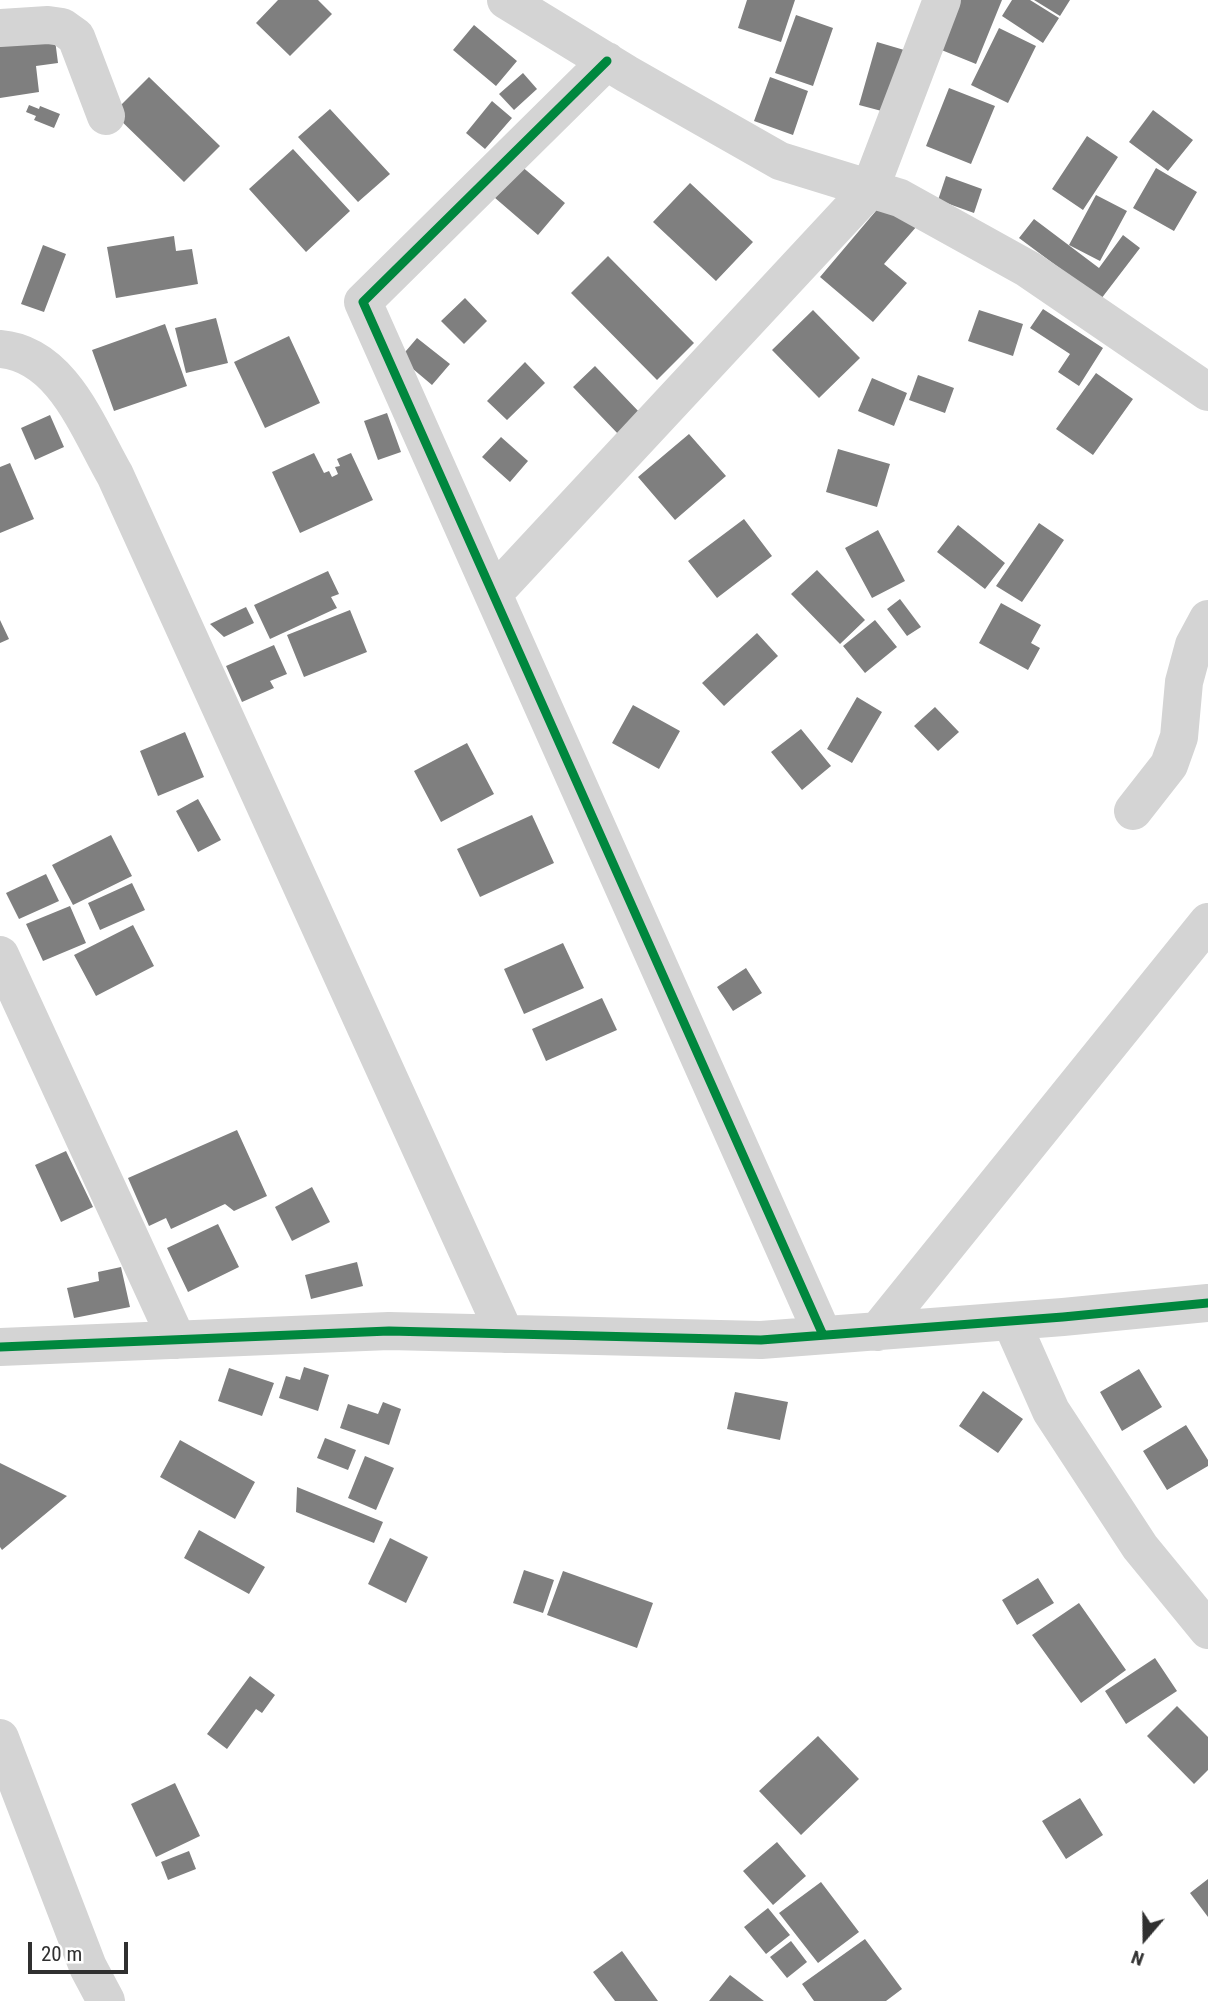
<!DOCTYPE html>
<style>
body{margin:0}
#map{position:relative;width:1208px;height:2001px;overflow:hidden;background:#fff;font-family:"Roboto Condensed",sans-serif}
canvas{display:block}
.north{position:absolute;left:1110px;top:1903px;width:70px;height:70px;-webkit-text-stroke:5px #fff;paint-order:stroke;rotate:200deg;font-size:19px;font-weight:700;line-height:28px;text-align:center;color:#303030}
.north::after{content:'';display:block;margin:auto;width:24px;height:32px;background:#303030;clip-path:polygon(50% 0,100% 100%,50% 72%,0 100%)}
.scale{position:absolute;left:28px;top:1942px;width:100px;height:32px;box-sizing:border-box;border:4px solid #303030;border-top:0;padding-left:9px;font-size:21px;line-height:24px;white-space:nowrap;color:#303030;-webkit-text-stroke:5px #fff;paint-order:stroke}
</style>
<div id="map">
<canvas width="1208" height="2001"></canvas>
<div class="north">N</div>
<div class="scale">20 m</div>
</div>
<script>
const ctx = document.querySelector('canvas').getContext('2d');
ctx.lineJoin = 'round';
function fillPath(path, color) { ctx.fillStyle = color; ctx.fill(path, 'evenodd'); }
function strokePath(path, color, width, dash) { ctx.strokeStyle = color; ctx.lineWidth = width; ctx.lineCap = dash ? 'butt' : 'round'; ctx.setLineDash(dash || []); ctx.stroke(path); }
const building = new Path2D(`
 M278 0H318L332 14 290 56 256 23Z
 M747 0H795L781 42 738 28Z
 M959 0H1002L976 64 939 49Z
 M1012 0H1030L1059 18 1043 43 1002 16Z
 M1034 0H1070L1060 16Z
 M796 15 833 28 813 86 775 73Z
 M474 25 517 61 496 86 453 50Z
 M999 28 1036 46 1008 103 971 85Z
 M54 32 58 63 36 66 39 92 0 98V39Z
 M877 42 911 52 893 114 859 105Z
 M523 73 537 89 514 110 499 94Z
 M149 77 220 146 184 182 113 113Z
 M770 77 808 91 793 135 754 121Z
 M949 88 995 106 971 164 926 146Z
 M492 101 512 118 485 149 466 133Z
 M29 105 39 109 40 106 60 114 54 128 34 120 36 116 26 112Z
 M330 109 390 174 358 202 298 137Z
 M1153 110 1193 140 1168 171 1129 142Z
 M1087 136 1118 157 1083 210 1052 189Z
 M293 149 350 211 306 252 249 189Z
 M514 160 565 203 538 235 487 191Z
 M1156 168 1197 192 1174 231 1133 208Z
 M946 176 982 189 974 213 938 200Z
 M690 183 753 242 716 281 653 222Z
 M1096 195 1127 211 1100 261 1069 245Z
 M886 199 917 226 884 264 907 283 873 322 820 277Z
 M1034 219 1099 268 1123 235 1140 248 1101 299 1019 238Z
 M174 236 176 251 192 249 198 284 116 298 107 247Z
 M43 245 66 254 44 312 21 304Z
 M608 256 694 343 657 380 571 293Z
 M465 298 487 321 464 344 441 321Z
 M1043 309 1103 348 1079 386 1058 372 1070 354 1030 328Z
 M813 310 860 358 819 398 772 350Z
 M979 310 1023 324 1013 356 968 341Z
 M216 318 228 363 186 373 175 328Z
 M165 324 187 386 114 411 92 350Z
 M289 336 320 403 265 428 234 362Z
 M417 338 450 364 432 385 400 358Z
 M525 362 545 383 507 420 487 401Z
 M595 366 642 415 620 436 573 387Z
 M1096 373 1133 399 1093 455 1056 429Z
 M918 375 954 388 945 413 909 400Z
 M872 378 907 393 894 426 858 411Z
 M387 413 401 452 378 460 364 421Z
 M50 415 64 447 35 460 21 428Z
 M689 434 726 476 675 520 638 477Z
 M501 437 528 461 510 482 482 457Z
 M838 449 890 464 877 507 826 492Z
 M314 453 324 473 329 471 332 477 338 474 335 467 340 466 337 459 351 453 373 500 300 533 272 472Z
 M10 463 34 519 0 533V467Z
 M744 519 772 556 717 598 688 561Z
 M1039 523 1064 540 1022 602 996 586Z
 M958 525 1005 563 985 589 937 552Z
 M878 530 905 581 872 598 845 548Z
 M817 570 865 620 840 644 791 594Z
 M328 571 339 594 331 597 337 608 270 639 254 605Z
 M900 599 921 627 907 636 887 609Z
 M1001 603 1041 625 1031 643 1040 648 1028 670 979 643Z
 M246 607 254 623 224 637 210 624Z
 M350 610 367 652 304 677 287 635Z
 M0 620 9 639 0 643Z
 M875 620 897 647 865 673 843 646Z
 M757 633 778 656 724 706 702 683Z
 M274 645 287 674 270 681 274 688 242 702 226 666Z
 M857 697 882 712 852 763 827 749Z
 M633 705 680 731 659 769 612 743Z
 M935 707 959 732 938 751 914 726Z
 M801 729 831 766 802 790 771 752Z
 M185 732 204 777 158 796 140 751Z
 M467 743 494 794 441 822 414 771Z
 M198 799 221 840 198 852 176 811Z
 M532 815 554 863 480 897 457 849Z
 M111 835 132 876 73 905 52 865Z
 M46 874 59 901 19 919 6 893Z
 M132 883 145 910 100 930 88 903Z
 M70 906 86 943 43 961 26 924Z
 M133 925 154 966 96 996 74 955Z
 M563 943 584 988 524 1014 504 969Z
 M746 968 762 993 733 1011 717 987Z
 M602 998 617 1030 546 1061 532 1029Z
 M237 1130 267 1196 234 1211 225 1204 171 1229 166 1218 149 1226 128 1178Z
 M66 1151 93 1207 61 1222 35 1165Z
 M312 1187 330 1222 292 1241 275 1207Z
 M218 1224 239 1267 188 1292 167 1248Z
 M357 1262 363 1286 311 1299 305 1275Z
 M121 1267 130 1307 74 1318 67 1288 99 1281 98 1272Z
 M304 1367 329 1375 318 1411 279 1398 286 1376 300 1380Z
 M229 1368 274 1383 262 1416 218 1401Z
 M1139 1369 1162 1407 1122 1431 1100 1392Z
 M983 1391 1023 1419 998 1453 959 1426Z
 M735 1392 788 1402 780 1440 727 1429Z
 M383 1402 401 1409 389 1445 340 1428 348 1404 378 1414Z
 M1186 1425 1208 1460V1466L1167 1490 1143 1451Z
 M325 1438 356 1450 348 1470 317 1458Z
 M180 1440 255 1482 235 1519 160 1477Z
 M365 1456 394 1468 376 1510 348 1498Z
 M0 1463 67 1496 2 1550 0 1547Z
 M297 1487 383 1522 374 1543 296 1512Z
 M199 1530 265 1567 249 1594 184 1558Z
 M390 1538 428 1557 406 1603 368 1584Z
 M524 1570 554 1580 543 1613 513 1603Z
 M563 1571 653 1603 637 1648 547 1615Z
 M1038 1578 1054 1603 1017 1625 1002 1600Z
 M1079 1603 1126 1670 1081 1703 1032 1635Z
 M1155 1658 1177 1691 1126 1724 1105 1691Z
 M250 1676 275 1695 262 1713 256 1709 227 1749 207 1734Z
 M1177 1706 1208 1737V1770L1194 1784 1147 1736Z
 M818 1736 859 1779 801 1835 759 1791Z
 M175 1783 200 1836 156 1857 131 1804Z
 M1080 1798 1103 1835 1066 1859 1042 1821Z
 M777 1842 806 1876 773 1905 743 1871Z
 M189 1851 196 1869 168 1880 161 1862Z
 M1208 1879V1917L1190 1893Z
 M821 1882 859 1932 818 1963 779 1913Z
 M768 1908 790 1935 766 1954 744 1927Z
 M865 1939 902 1989 886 2001H814L802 1984Z
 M791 1941 807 1962 787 1978 770 1957Z
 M622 1951 658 2001H615L593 1972Z
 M730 1975 764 2001H709Z`);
const minor = new Path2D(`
 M506 0 627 74 780 161 900 198 1028 269 1208 392
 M0 28 48 25 62 27 76 37 106 116
 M607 61 363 302 823 1335
 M0 349C62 354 88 428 115 475L505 1334
 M493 594 870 189 942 0
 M1133 811 1169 765 1179 737 1184 682 1194 645 1208 619
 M0 955 177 1340
 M1011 1321 1051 1411 1140 1547 1208 1630
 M877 1332 1208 922
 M0 1347 389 1331 761 1340 1063 1317 1208 1303
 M0 1738 88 1967 106 2001`);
const cycleway = new Path2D(`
 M607 61 363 302 823 1335
 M0 1347 389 1331 761 1340 1063 1317 1208 1303`);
fillPath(building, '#7f7f7f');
strokePath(minor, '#d4d4d4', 38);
strokePath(cycleway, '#00873e', 9);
</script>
